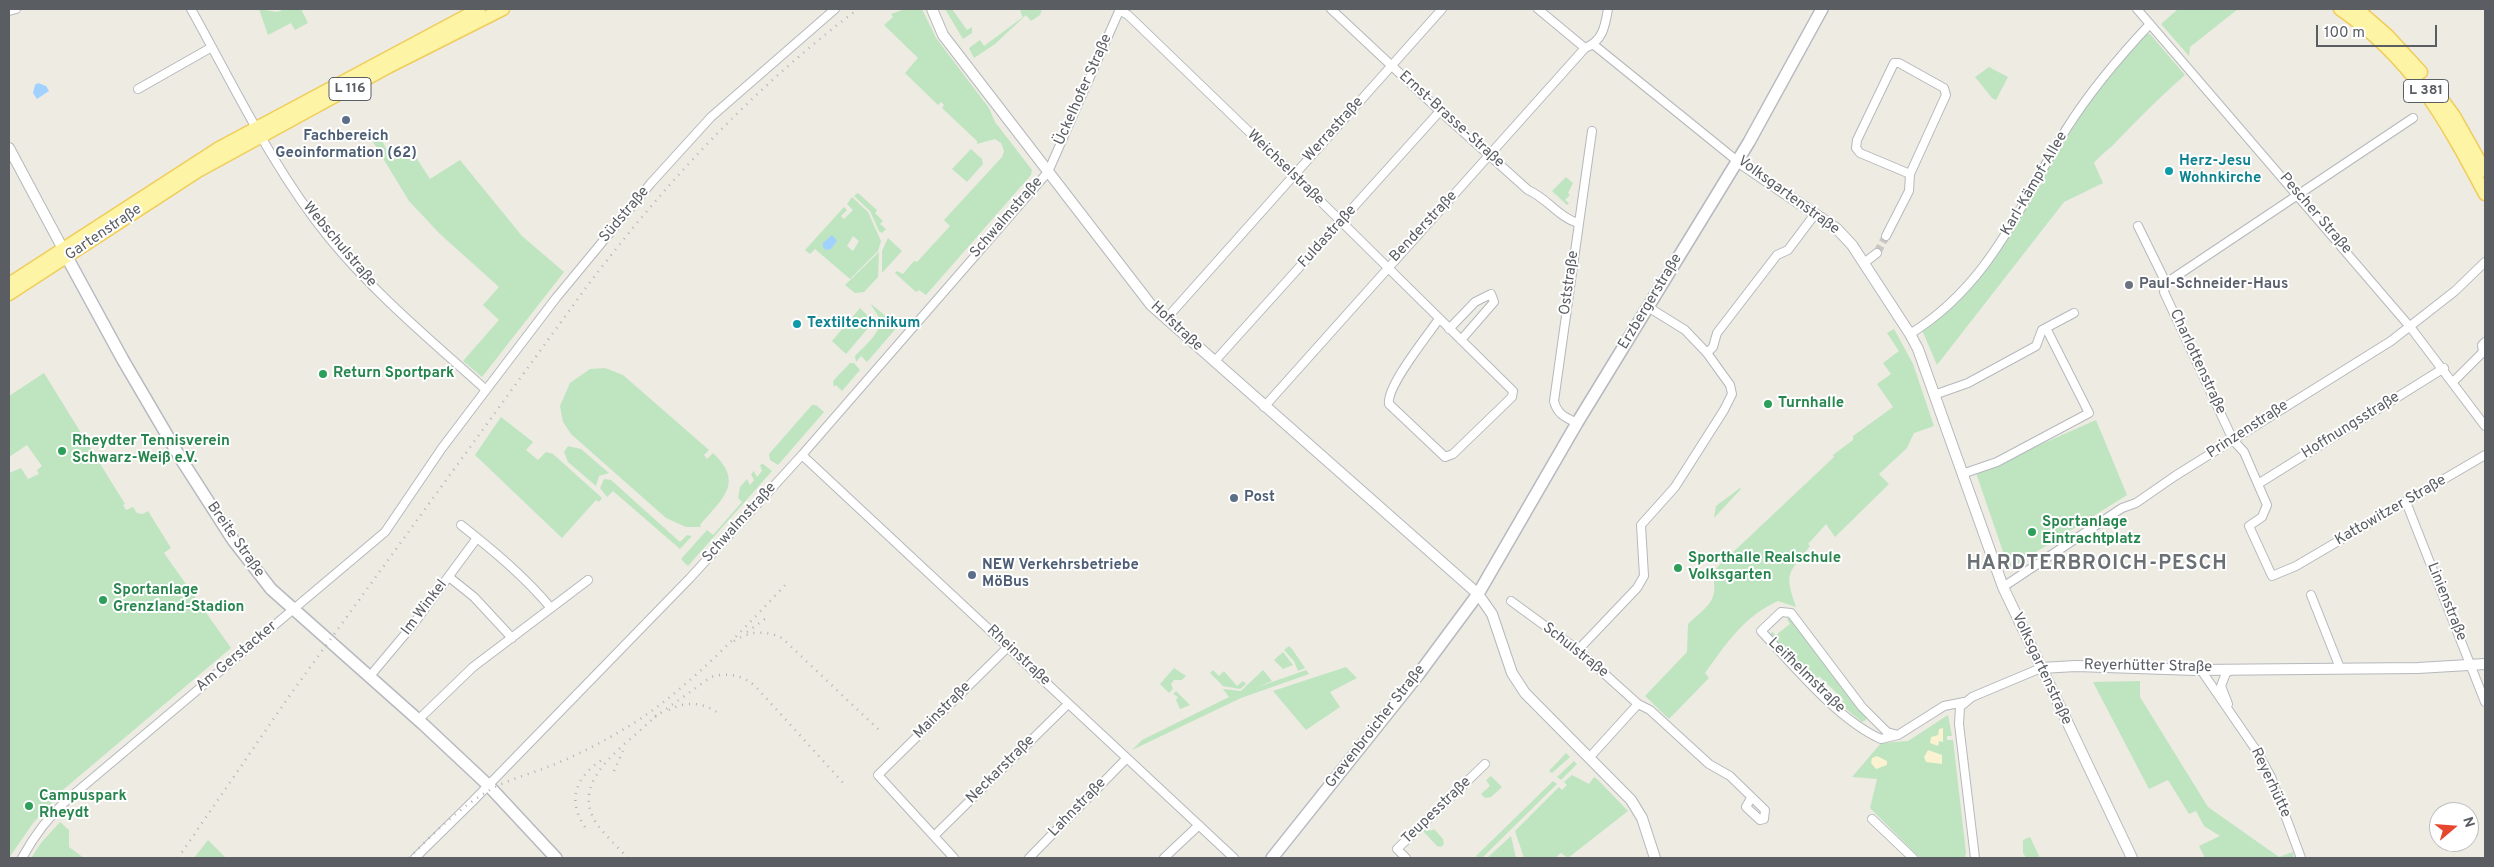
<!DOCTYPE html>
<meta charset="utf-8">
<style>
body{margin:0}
#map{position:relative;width:2494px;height:867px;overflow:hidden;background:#edebe2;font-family:Overpass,sans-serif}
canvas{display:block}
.frame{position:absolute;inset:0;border:10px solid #5a5e63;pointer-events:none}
.north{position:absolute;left:2429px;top:802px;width:50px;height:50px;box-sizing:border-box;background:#fff;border:1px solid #bdbfc1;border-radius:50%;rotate:72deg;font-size:14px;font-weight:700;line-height:20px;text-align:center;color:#5a5e63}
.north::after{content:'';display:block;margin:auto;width:18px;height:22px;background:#e7462e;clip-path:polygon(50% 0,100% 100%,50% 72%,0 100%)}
.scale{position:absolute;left:2316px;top:25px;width:121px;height:22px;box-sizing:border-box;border:2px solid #5a5e63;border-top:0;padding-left:6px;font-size:15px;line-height:18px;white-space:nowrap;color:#5a5e63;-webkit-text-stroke:4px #fff;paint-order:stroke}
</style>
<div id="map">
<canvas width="2494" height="867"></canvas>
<div class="frame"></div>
<div class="north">N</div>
<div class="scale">100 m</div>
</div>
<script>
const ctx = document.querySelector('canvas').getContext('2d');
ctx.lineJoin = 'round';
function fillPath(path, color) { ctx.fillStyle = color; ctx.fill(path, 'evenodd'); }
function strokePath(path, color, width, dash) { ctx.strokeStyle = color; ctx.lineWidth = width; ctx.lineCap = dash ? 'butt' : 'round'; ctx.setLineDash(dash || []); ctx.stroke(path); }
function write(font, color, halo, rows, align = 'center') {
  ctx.font = font + ' Overpass,sans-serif'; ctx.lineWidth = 4; ctx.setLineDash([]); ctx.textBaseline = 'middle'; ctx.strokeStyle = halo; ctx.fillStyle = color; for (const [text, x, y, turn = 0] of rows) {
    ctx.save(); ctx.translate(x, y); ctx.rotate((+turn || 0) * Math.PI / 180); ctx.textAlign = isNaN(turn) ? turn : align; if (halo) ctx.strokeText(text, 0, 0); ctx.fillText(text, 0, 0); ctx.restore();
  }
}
const green = new Path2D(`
 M259 9 277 12 285 9 286 11 287 9H301L308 23 295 30 291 23 268 35Z
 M905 9H922L936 38 989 108 995 122 1032 170 1031 175 926 295 919 290 916 292 895 273 897 271 903 274 914 261 917 262 950 226 944 220 1002 157 1004 151 1001 143 995 139 977 144V141L942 108 944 105 941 102 938 105 905 73 918 58 884 25 893 17 891 14Z
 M945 9H952L967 30 972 27V33L963 39Z
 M1023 9H1042L1040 15 1031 21 1026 15 995 44 974 58 969 48 980 40 984 46 1023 17 1020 11Z
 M2178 9H2238L2190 47 2189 56 2161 24Z
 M2144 34H2150L2185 75C2161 96 2138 119 2116 142 2110 149 2101 154 2094 163L2103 183 2064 202 1937 365 1922 330 1961 296 1997 255 2085 108 2107 77Z
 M1989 67 2008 77 1996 100 1992 98 1975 77Z
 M378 133 392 160 412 151 430 179 460 160 522 236 564 272 482 377 463 361 499 320 483 305 499 287 440 234 409 201 370 137Z
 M971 149 982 159 983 164 967 182 952 169Z
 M1566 177 1573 183 1568 193 1570 195 1565 200 1569 203 1567 205 1552 191Z
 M858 193 877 210 875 213 883 221 880 224 886 229 882 233 879 231 870 211 854 196Z
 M852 197 868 212 881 241 878 251 850 279 815 249 810 254 805 250 844 207 847 210 841 216 844 219 853 210 847 204ZM853 236 859 241 853 251 847 246Z
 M888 238 902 251 882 273V251Z
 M879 252 878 277 864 292 855 293 845 285Z
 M871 304 898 326 867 362 861 356 856 362 855 356C863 347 882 333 879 319 878 313 873 310 871 304Z
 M860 308 869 317V327L846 354 832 341Z
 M1894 329 1913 364 1934 426 1914 433 1907 448 1879 474 1889 484 1835 537 1826 524 1808 544 1810 546C1788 574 1784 572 1796 607L1778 601C1743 617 1727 643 1705 673L1709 678 1669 719 1645 696 1687 652 1688 624C1707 606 1720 601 1712 572L1834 457 1833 455 1853 440V436L1893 407 1877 384 1891 374 1883 363 1899 351 1887 333Z
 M850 363H854L860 370 842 391 836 385 834 387 833 381Z
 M605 368 623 375 709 450 704 455 707 459 713 453C745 483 722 499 700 525L701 527H686L666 518 571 434 563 422 560 406 570 383 590 369Z
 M44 373 125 504 123 505 126 510 133 507 137 513 143 514 148 511 171 548 164 553 231 648 64 789 33 823 9 858V473L21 468 28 479 39 474 37 470 42 466 27 445 9 457V396Z
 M812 405H816L824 412 778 465 770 460 769 454Z
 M501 417 533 442 526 450 538 460 546 452 553 454 602 498 599 502 596 500 562 538 475 455Z
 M2096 420 2127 495 2009 569 1976 473Z
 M568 446 581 449 609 473 599 476 596 486 568 462 564 452Z
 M763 464 772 471 688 566 681 559 707 530 713 535 742 502 738 498 740 487 747 479 750 485 754 480 751 474 754 471 757 477 762 471 760 465Z
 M604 479 611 480 680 542 687 535 692 536 680 549 613 491 607 497 600 488Z
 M1740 488 1741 489 1714 518 1716 506Z
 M1790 617 1866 716V720L1862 722 1840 704 1844 700 1819 676 1814 681 1769 635 1772 632 1776 635 1790 624 1787 619Z
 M1289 646 1292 649 1305 668 1298 671 1294 661 1284 650Z
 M1283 652 1293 665 1283 669 1274 660Z
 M1346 667 1357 678 1330 692 1340 707 1306 730 1273 691Z
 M1174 668 1186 676 1182 680H1174L1171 684 1173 689 1169 693 1160 684Z
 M1213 670 1219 676 1224 671 1237 686 1243 681 1246 684 1240 689 1223 686 1210 673Z
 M1263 670 1272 681 1258 687 1306 670 1309 674 1241 698 1132 750 1142 740 1229 697 1223 689 1241 691Z
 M2140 681V697L2208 807 2279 857 2293 852 2294 858H2205L2199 846 2220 836 2204 826 2196 811 2189 814 2168 780 2149 789 2093 682Z
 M1176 691 1190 705 1180 709 1176 700 1178 697 1173 694Z
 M1948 715 1952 736H1947V740H1953L1966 853 1965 858H1920L1870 808 1877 779 1852 777 1881 743 1908 741Z
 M1566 753 1570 757 1552 773 1549 771Z
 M1574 761 1577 764 1561 780 1557 777Z
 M1572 775 1589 784 1594 777 1598 780 1628 811 1568 858 1561 853 1555 858H1524L1515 831 1559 787 1562 790 1567 785 1564 782Z
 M1491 776 1502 787 1491 797 1485 798 1481 794 1490 786 1486 780Z
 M1553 781 1557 784 1482 858H1478L1476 856Z
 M60 822 69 830V847L84 858H31L41 843Z
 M1427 827 1431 831 1434 829 1443 839 1444 844 1441 847 1437 846 1423 831Z
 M1511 836 1516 858H1487Z
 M2030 837 2040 858H2026L2023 853V840Z
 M208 840 226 858H194Z`);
const sand = new Path2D(`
 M1943 728V742L1939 741 1938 746 1930 743 1931 737 1938 735 1939 729Z
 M1928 750 1942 755V764L1926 762 1924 757Z
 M1877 756 1887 761V765L1876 769 1871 763 1872 758Z`);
const water = new Path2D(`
 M38 83 46 86 49 91 37 99 33 93 35 85Z
 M832 235 837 241 831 249 826 250 823 247V243Z`);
const minorTunnel = new Path2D(`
 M1877 253 1886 236`);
const minor = new Path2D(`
 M191 9C234 86 274 171 330 239 376 295 432 341 486 390
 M1331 9 1440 111 1528 190C1547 198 1558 217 1578 223
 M1538 9 1585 48
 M2137 9 2411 328 2485 426
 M1119 10 1128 15 1294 175 1513 391 1512 397 1453 454 1445 457 1389 404C1386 387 1427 336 1439 319
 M9 11 16 9
 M1594 45 1736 160
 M138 89 212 47
 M2138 226 2166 283 2164 292 2233 440 2244 452 2267 505 2262 517 2249 526 2272 576 2296 566 2485 455
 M1886 236 1909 191 1910 174 1860 153 1856 148 1857 140 1894 63H1899L1944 88 1946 95 1910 174
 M1864 263 1877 253
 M2166 283 2413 118
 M1166 319 1442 9
 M1449 329 1475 302 1491 294 1494 302 1461 340
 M1910 334C1992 283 2019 205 2067 128 2091 90 2119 57 2150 24
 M1707 353 1713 347 1717 333 1777 255 1788 250 1815 214
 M1214 362 1440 111
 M2454 381 2483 352 2482 345 2485 342
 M1934 395 1968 383 2036 346 2042 330 2074 313
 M1264 407 1585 48C1603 41 1605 26 1608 9
 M1577 423C1565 417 1557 414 1554 401L1592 131
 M802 455 1234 858
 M1962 474 1997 462 2089 413 2046 328
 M2258 484 2444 368
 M2406 502 2485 702
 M461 525C494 551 524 576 551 608
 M449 577 474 597 512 638
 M2003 587 2122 508 2136 503 2175 476 2391 341 2455 291 2485 262
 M2311 595 2340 668
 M1511 601 1578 650 1638 704 1650 710 1709 764 1730 776 1765 810 1764 819 1760 820 1746 807 1751 798
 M1578 650 1637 588 1644 576 1641 525 1675 487 1724 410 1732 394 1730 385 1707 353 1685 330 1648 307
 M2201 670 2256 750 2271 777 2301 858
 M370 676 412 626 477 538
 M2228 704 2221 686 2226 673 2232 670
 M418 720 473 667 588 580
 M1898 735 1887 732 1862 707 1791 613 1781 612 1761 631C1793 665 1838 720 1881 739L1898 735 1944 706 1964 702
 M1589 758 1638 704
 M1872 819 1913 858
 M934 836 1068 704
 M22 858C34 836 48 817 67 800L385 532 442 448 486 390 556 298 651 183 711 117 835 9
 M415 858 473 801 690 578 802 455 1048 172 1120 9
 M954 858 878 775 1008 647
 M1029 858 1127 758
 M1164 858 1199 825
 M1406 858 1397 849 1485 764
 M1975 858 1959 724 1960 707 1972 697 2041 668`);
const tertiary = new Path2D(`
 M932 9 943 35 1151 305 1478 594 1492 614 1512 673 1525 693 1631 800 1642 818 1655 858
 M9 148 63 249
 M1736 160 1837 229 1852 245 1910 334 1918 349 2003 587 2132 858
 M2041 668 2076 666 2196 670 2418 668 2485 664`);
const secondary = new Path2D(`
 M63 250 123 360 181 459 233 540 271 589 424 725 488 785 556 858
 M1272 858 1418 675 1478 594 1577 423 1749 142 1822 9`);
const primary = new Path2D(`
 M2340 9C2413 59 2445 119 2485 194
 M2357 9 2388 36 2421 72
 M2435 90 2454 116 2485 171
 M9 284 219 148 479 9
 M9 294 198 171 388 67 503 9`);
const rail = new Path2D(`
 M747 632 769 616
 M734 641C749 631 766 630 782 638L880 731
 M669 710C686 701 703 702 718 713
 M655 717 711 677C728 672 743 675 756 687L846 786
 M614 771 623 751
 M585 827C565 798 578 774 605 758
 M178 858 290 695 585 289C664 184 753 88 858 9
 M409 858C436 831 463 804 497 786 514 778 533 773 550 766 573 757 597 745 619 732 681 697 740 633 789 581
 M628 858C617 846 603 834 595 821 568 775 635 741 660 711`);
const markers = [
 [346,120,5,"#5c6f8a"],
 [2169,171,5,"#0f9aa8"],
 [2129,285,5,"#6b7280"],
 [797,324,5,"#0f9aa8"],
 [323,374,5,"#2e9e5b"],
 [1768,404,5,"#2e9e5b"],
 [62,451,5,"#2e9e5b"],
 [1234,498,5,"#5c6f8a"],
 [2032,532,5,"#2e9e5b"],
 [1678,568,5,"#2e9e5b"],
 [972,575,5,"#5c6f8a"],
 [103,600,5,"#2e9e5b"],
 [29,806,5,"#2e9e5b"]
];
const shields = [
 [350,89,42],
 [2426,91,45]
];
const shieldNames = [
 ["L 116",350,89],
 ["L 381",2426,91]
];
const streetNames = [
 ["Ückelhofer Straße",1084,90,-66],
 ["Ernst-Brasse-Straße",1451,120,42],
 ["Werrastraße",1334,130,-48],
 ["Weichselstraße",1285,168,44],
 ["Karl-Kämpf-Allee",2035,184,-60],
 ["Volksgartenstraße",1788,196,36],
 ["Pescher Straße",2315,214,49],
 ["Südstraße",625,215,-50],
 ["Schwalmstraße",1007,218,-49],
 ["Benderstraße",1424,227,-47],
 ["Gartenstraße",104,233,-34],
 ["Fuldastraße",1328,237,-48],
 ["Webschulstraße",339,245,50],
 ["Oststraße",1570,283,-82],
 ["Erzbergerstraße",1651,302,-59],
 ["Hofstraße",1176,327,43],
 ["Charlottenstraße",2197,362,65],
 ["Hoffnungsstraße",2351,426,-32],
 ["Prinzenstraße",2248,430,-33],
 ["Kattowitzer Straße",2391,511,-30],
 ["Schwalmstraße",740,523,-48],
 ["Breite Straße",235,540,55],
 ["Linienstraße",2446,602,68],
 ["Im Winkel",425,608,-53],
 ["Schulstraße",1575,651,38],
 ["Rheinstraße",1018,656,43],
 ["Am Gerstacker",237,657,-40],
 ["Reyerhütter Straße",2148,667,1],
 ["Volksgartenstraße",2041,669,65],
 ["Leifhelmstraße",1806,676,44],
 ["Mainstraße",943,711,-45],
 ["Grevenbroicher Straße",1376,727,-52],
 ["Neckarstraße",1001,770,-45],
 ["Reyerhütte",2270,783,65],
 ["Lahnstraße",1078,808,-46],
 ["Teupesstraße",1437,811,-44]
];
const serviceNames = [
 ["Fachbereich",346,137,"center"],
 ["Geoinformation (62)",346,154,"center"],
 ["Post",1244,498],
 ["NEW Verkehrsbetriebe",982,566],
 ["MöBus",982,583]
];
const cultureNames = [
 ["Herz-Jesu",2179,162],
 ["Wohnkirche",2179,179],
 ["Textiltechnikum",807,324]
];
const worshipNames = [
 ["Paul-Schneider-Haus",2139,285]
];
const leisureNames = [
 ["Return Sportpark",333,374],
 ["Turnhalle",1778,404],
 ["Rheydter Tennisverein",72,442],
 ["Schwarz-Weiß e.V.",72,459],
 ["Sportanlage",2042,523],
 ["Eintrachtplatz",2042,540],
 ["Sporthalle Realschule",1688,559],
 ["Volksgarten",1688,576],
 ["Sportanlage",113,591],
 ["Grenzland-Stadion",113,608],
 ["Campuspark",39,797],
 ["Rheydt",39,814]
];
const districtNames = [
 ["HARDTERBROICH-PESCH",2097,565]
];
fillPath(green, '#bee5c0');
fillPath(sand, '#faf2d1');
fillPath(water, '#a1d1fe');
strokePath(minorTunnel, '#c8c8c2', 8, [8, 4]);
strokePath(minor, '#b5b8bd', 10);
strokePath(tertiary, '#b5b8bd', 12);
strokePath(secondary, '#b6b9bf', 14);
strokePath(primary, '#f0cd59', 15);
strokePath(minor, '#fff', 8);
strokePath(tertiary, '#fff', 10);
strokePath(secondary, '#fff', 11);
strokePath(primary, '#fef4a6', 12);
strokePath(rail, '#b3b4b4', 2.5, [1, 6]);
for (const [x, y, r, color] of markers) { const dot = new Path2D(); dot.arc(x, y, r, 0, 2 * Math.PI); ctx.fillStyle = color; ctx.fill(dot); strokePath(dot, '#fff', 2); }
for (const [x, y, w] of shields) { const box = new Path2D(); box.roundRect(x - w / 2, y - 11.5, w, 23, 4); ctx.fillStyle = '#fff'; ctx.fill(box); strokePath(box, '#5a5e63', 1); }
write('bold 14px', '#5a5e63', null, shieldNames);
write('15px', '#5a5e63', '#fff', streetNames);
write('bold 15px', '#4e5e75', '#fff', serviceNames, 'left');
write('bold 15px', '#0d838f', '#fff', cultureNames, 'left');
write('bold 15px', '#5b616d', '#fff', worshipNames, 'left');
write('bold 15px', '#27864d', '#fff', leisureNames, 'left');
ctx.letterSpacing = '1px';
write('bold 20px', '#6b7075', '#fff', districtNames);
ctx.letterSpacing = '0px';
</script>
